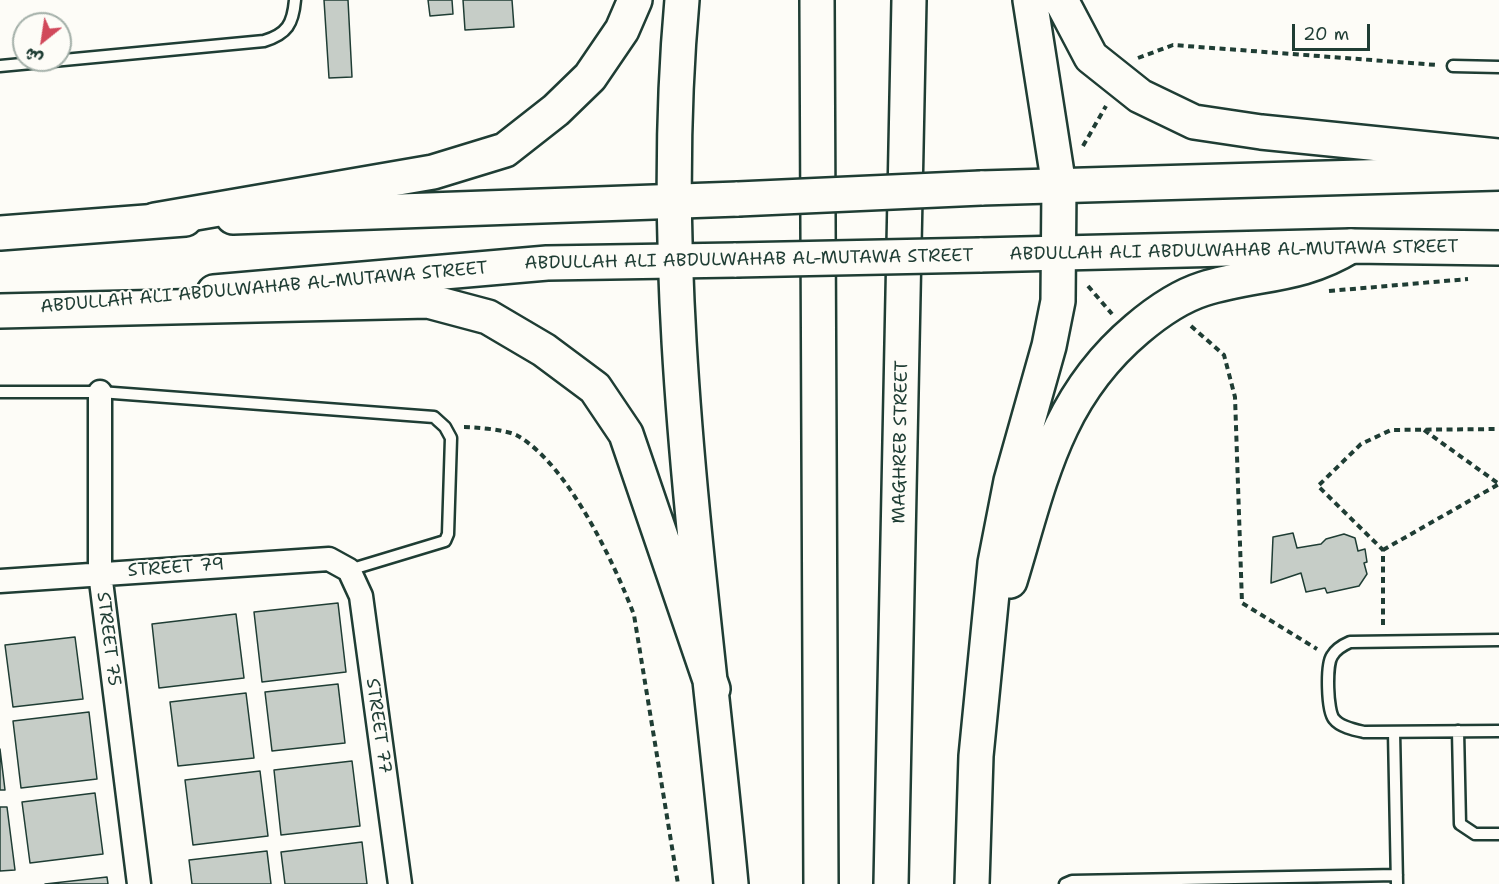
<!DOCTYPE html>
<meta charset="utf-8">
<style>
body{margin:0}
#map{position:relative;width:1499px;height:884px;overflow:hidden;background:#fdfcf7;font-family:"Shantell Sans","Playpen Sans Arabic",sans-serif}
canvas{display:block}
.north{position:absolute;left:12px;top:12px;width:60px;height:60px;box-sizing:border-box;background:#fdfcf7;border:2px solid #a4b0a9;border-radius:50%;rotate:210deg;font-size:16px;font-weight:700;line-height:24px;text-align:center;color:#1f3d34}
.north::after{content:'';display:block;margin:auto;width:21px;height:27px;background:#d1495b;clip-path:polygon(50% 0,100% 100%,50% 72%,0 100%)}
.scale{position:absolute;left:1292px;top:24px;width:78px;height:27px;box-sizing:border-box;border:3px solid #1f3d34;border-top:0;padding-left:8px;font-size:18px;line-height:21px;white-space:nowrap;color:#1f3d34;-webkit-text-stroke:4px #fdfcf7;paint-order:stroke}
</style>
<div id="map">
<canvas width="1499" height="884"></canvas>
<div class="north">ش</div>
<div class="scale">20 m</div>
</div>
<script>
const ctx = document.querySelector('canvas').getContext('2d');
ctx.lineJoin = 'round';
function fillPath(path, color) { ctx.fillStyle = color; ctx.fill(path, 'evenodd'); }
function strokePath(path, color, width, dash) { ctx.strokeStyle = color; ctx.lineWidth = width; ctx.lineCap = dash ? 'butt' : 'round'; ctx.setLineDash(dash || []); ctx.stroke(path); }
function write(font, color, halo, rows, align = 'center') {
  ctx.font = font + ' "Shantell Sans",sans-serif'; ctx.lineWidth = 4.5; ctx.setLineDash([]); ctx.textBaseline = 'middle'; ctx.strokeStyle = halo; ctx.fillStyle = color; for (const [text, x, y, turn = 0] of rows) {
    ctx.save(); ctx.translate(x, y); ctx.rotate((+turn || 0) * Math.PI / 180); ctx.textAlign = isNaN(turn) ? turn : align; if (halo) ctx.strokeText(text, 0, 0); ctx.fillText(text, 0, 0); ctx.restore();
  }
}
const building = new Path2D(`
 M324 0H348L352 77 329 78Z
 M428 0H452L453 14 430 16Z
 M463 0H512L514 27 465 30Z
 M1293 533 1297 548 1321 544 1326 539 1344 534 1355 538 1358 551 1365 549 1367 562 1364 563 1367 574 1359 586 1327 593 1325 588 1306 592 1301 573 1271 583 1273 537Z
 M338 603 346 672 262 682 254 612Z
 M236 614 244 678 159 688 152 624Z
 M75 637 83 699 13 707 5 645Z
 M338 684 345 743 272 751 265 692Z
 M246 693 254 758 178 766 170 702Z
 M89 712 97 779 21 788 13 721Z
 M0 749 5 790H0Z
 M352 761 360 826 281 835 274 770Z
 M260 771 268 836 193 845 185 780Z
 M95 793 103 854 30 863 22 802Z
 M0 807H7L15 870 0 871Z
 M362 842 367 884H285L281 852Z
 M267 851 271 884H192L189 860Z
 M107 877 108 884H45Z`);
const path = new Path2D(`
 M1138 58 1173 45 1437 65
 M1083 146 1106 106
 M1088 286 1112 314
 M1329 291 1468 279
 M1191 326 1224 355 1235 397 1242 603 1317 649
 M464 427C475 427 509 430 518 436 568 465 614 562 634 615L678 884
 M1424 430 1499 484
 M1383 550 1499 484
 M1383 625V550L1318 486 1361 444 1391 430 1499 429`);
const service = new Path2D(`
 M0 66 264 41C287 34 293 24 295 0
 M1453 66 1499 67
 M0 392H100L434 417 445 427 451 438 448 534 445 541 349 570
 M1499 640 1350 642C1343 645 1336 649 1332 656 1326 665 1327 711 1334 719 1340 727 1355 730 1364 732L1499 731
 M1458 731 1460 824 1475 834H1499
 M1394 732 1397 884
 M1065 884 1072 881 1397 875`);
const minor = new Path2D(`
 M100 392V573L139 884
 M0 581 329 559 349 570 361 596 400 884`);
const primary = new Path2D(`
 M981 188 1499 173
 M233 217 738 199
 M0 233 185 219
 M980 255 1351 246 1499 248
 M214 292 547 263 736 260`);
const motorway = new Path2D(`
 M682 0C655 296 704 590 731 884
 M817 0 821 884
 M1061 0 1091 57 1140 96 1194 122 1261 132 1499 156
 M155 220 433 172 505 150 556 110 590 77 622 30 635 0
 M0 311 428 301 488 317 544 350 595 388 626 434 713 689
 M1010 581C1040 483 1054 399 1137 329 1157 312 1178 297 1203 289 1257 272 1299 278 1351 246
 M891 884 909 0
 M972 884 976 756 995 563 1011 481 1049 346 1058 301 1059 186 1030 0`);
const primaryBridge = new Path2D(`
 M738 199 981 188
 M736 260 980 255`);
const streetNames = [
 ["ABDULLAH ALI ABDULWAHAB AL-MUTAWA STREET",1234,251,-1],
 ["ABDULLAH ALI ABDULWAHAB AL-MUTAWA STREET",749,260,-1],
 ["ABDULLAH ALI ABDULWAHAB AL-MUTAWA STREET",264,288,-5],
 ["MAGHREB STREET",901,442,-89],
 ["STREET 79",176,568,-4],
 ["STREET 75",108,639,83],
 ["STREET 77",378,726,82]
];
fillPath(building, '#c6cdc7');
strokePath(building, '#1f3d34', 1.5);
strokePath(service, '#1f3d34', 15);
strokePath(minor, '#1f3d34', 27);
strokePath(primary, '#1f3d34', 38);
strokePath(motorway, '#1f3d34', 38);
strokePath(path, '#1f3d34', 4, [6, 4.5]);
strokePath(service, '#fdfcf7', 10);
strokePath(minor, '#fdfcf7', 22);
strokePath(primary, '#fdfcf7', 33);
strokePath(motorway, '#fdfcf7', 33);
strokePath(primaryBridge, '#1f3d34', 38, []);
strokePath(primaryBridge, '#fdfcf7', 33);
write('18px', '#1f3d34', '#fdfcf7', streetNames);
</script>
